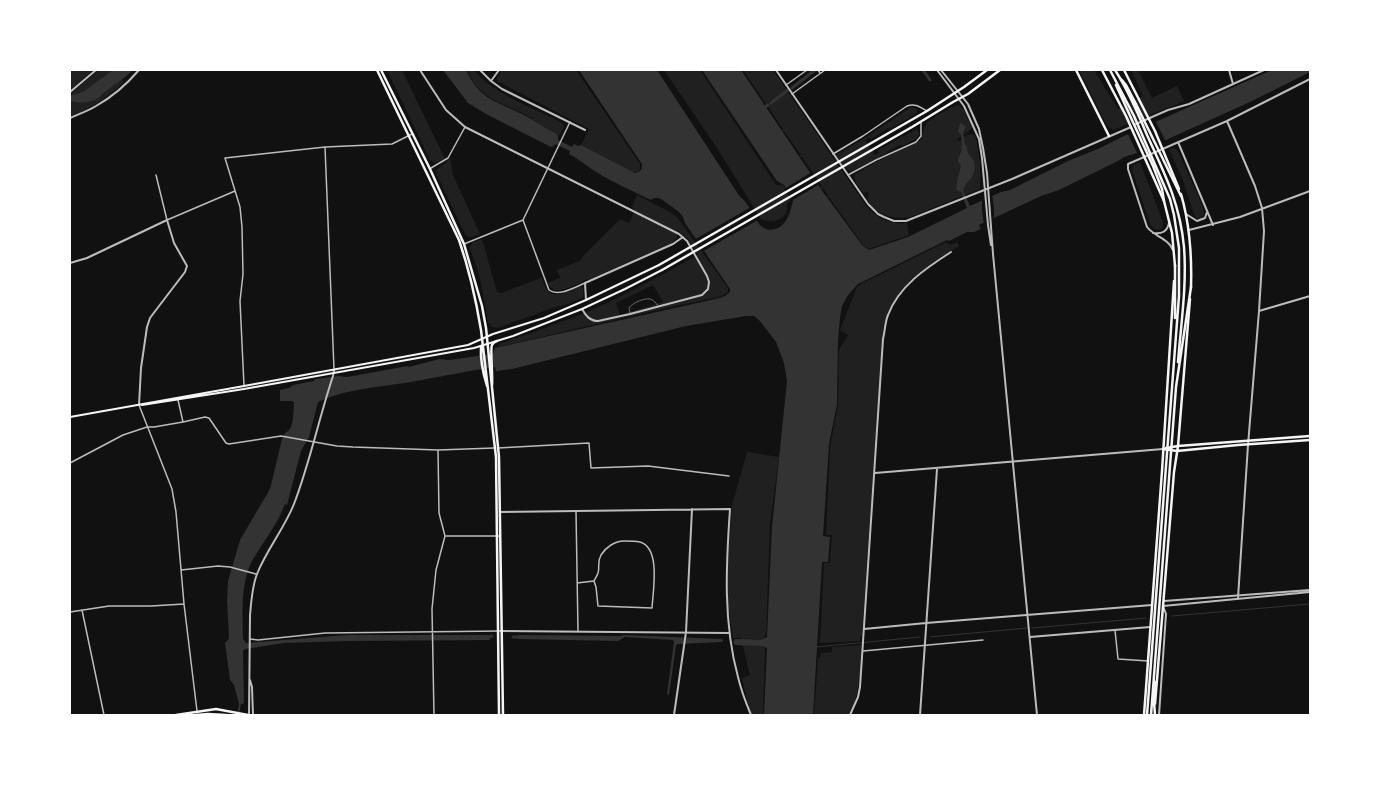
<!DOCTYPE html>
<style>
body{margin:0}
#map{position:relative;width:1380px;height:785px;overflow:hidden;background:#111;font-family:Mulish,sans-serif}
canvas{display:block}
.frame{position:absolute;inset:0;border:71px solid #fff;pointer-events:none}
</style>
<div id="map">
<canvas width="1380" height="785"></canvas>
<div class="frame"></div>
</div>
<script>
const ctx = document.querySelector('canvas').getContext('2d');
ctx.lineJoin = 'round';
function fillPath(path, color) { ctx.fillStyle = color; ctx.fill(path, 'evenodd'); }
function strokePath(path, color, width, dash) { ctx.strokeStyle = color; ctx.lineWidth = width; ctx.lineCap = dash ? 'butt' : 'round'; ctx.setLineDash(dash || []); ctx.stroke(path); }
const green = new Path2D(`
 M70 70H93L70 90Z
 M99 70H114L124 82C109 96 90 110 70 116V94Z
 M387 70H402L445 159 435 163 430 160Z
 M467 70H474C496 96 533 107 562 123L564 127 559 136 557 134C545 128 534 119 522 113 498 101 478 97 467 70Z
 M502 70H576L640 164V169L638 172H632L581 145 589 129 499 82 497 80V78Z
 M664 70H700L776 185H783L791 199 787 204C789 219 773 225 761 219L717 148Z
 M743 70H773L867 207C878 219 891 225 907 223L909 235 869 249 863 245 829 197 827 199 824 198 828 195 823 188 819 191 820 188 822 186 802 157 797 158 801 155 784 131 779 134 780 131 783 129Z
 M1079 70H1094L1118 109 1143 96 1131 70H1138L1152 98 1177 86 1184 101 1113 130 1107 126Z
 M957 105 962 107 972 127C969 133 961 135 957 140L960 141C963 137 969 133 974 135L976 138 980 163V189L910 217C895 220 870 214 867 196L869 195 868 192 863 193C859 187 853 181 855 174L874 163 918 142C925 135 922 130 926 124 928 120 951 107 957 105Z
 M911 107 917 109V113L890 129 888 128 871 139 870 137 865 140 875 155 879 153 878 150 917 129 919 134 916 139 902 146 900 145 888 151 887 153 854 170C845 173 842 163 837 156L838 154 862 140Z
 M1174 148 1178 151 1203 207 1204 214 1201 218H1196L1194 214 1183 181 1169 149Z
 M450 158 453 175 480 234C474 236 469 240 465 234L436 173 437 169 446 163Z
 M1140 162 1163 222V227L1160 230 1154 229 1150 224 1133 173 1132 169 1133 165Z
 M637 195 668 211 677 217 728 288V292L720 297 666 308 498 347 499 344C525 335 551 326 577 316 619 299 658 277 698 255L687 238 677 230V238L672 243 588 280 587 279 582 281V282C571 286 553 298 548 283L560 278 557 270 580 261 583 256 620 219 629 223 635 210 632 207ZM653 285 663 302 620 315 616 303Z
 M482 239 497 292 501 293 541 278V277C544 281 545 288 548 291 556 300 573 289 581 286L583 288V297L568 304 552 308 498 328 492 327 488 322 480 278 470 248 472 243Z
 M946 242 950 245 957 242 959 246C924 267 893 288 883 330L862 636H860V641L820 643 824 563H830L832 535H826L830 447 838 405 839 350 848 335 840 330 857 287 861 284Z
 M747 452 779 457 770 524 766 634 764 637 761 639V645L763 646 765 649 763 715H751L742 678 750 675 741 638H733L726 590 728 564 732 505Z
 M860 645V646H861C860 669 861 694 849 714L848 715H814L818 658H820L821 653 832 652V647Z`);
const water = new Path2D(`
 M113 70H133C125 78 115 84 105 92 102 94 99 98 95 100 87 103 78 103 70 101V96L83 92Z
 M443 70H466C480 100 496 101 522 114 534 120 545 128 557 134L558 137V140L572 147 574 144 578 146 581 145 635 173 640 171 642 168V164L579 70H657L740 197C753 204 755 235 775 229 787 226 790 212 793 201L784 185 777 181 702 70H741L823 192 862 245 869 250 908 237 967 208 961 192 957 190 956 187 957 186V181L961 166 959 162 958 163V159L962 150 961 147 962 145 961 134 958 132 960 124 961 123 966 127 963 132 965 145H966L968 153 974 161 975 168 972 177 966 184 963 190 970 206 1001 192 1010 190 1068 161 1100 148 1126 135 1272 70H1310V72L1250 102 1137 153 1124 157 1118 161 1059 190 1041 196 979 225 981 229 974 232H967L949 241 947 240 858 284 848 295 842 306 840 318 838 339 837 404 829 444 823 536 830 537 828 562H822L813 715H764L767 648 762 646 735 645 733 642 735 639 760 640 767 637 772 527 787 381 784 363 776 342 760 321 754 316H746L686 326 512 369 496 371 495 367C467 371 439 377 411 382 380 387 346 389 318 402L309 437 301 451 287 505 285 504C277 526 262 543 251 563 240 586 243 615 243 639L246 643 348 635H489L490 640 347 641 284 643 245 649 243 651 244 702 243 704H241L239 715H237L239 704 234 685 230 680 225 643 228 640 229 637 227 601 228 581 240 540 270 489 282 439 285 433C295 429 293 412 294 402L292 401H280V390L289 388 293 385 314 381 315 379 339 376 347 377 408 366 409 367 439 359 449 360 493 354 495 348 720 298 725 296 730 292V289L685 223 683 217 679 212 664 201 659 198H654L651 200C633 191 614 183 598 173 588 167 579 159 569 154L570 151 555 144 554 146 551 147 486 114 468 103Z
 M518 635 620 636 624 635 722 639 723 641 722 642 678 644 676 645 669 695 667 694 674 642 673 640 625 637 618 641 518 639Z`);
const pier = new Path2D(`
 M1155 120 1166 142 1138 155 1127 132Z
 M812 172 820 184 791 201 784 189Z
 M992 194 994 208V221L984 225 982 210V198Z
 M751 207 758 220 702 252 694 240Z`);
const stream = new Path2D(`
 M1172 616 1310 604
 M1032 628 1146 618
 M930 637 1027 628
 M816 647 920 637`);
const canal = new Path2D(`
 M923 70 930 80
 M792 88 815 70
 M771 103 788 90
 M765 107 768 105
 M489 637 492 636
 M513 637H518`);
const service = new Path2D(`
 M630 313 629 308C632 303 644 298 650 299 654 300 656 303 658 306`);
const minor = new Path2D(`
 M818 70 820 73
 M786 85 807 70
 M792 94 825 70
 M325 147 334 369
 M833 154 863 136 907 106C915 103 920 107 927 111
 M431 168 448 158 465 127
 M156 175 167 220 235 191
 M848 175 876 160 916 142 921 136V122
 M523 220 549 290C559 297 575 287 585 283
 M464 244 523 220 570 122
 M244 386 240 301 243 274 242 227 240 207 225 158 325 147 392 144 412 134
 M139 405 172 489 176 512 184 604 197 711
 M183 422 205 417 209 418 226 443 229 444 281 436 337 446 353 447 438 450 494 448
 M498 448 589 443 591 468 648 466 729 476
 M70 463 123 435 147 427H154L183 422 178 400
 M576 511 578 631
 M445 536H500
 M181 570 218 566 230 567 256 574
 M577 583 594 581C595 579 597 576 598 573 600 566 597 562 601 555 606 547 615 541 624 541 629 541 635 541 640 542 661 548 653 591 652 608L598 606 596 587 594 581
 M82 610 104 715
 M70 612 109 606H151L184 604
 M1115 630 1118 659 1148 661
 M250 639 258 640 325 633 501 631
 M863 651 983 640
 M434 715 432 609 436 570 445 536 439 513 438 450`);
const tertiary = new Path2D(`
 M420 70 446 110 465 127 679 234 687 241 707 276 709 282 708 289 702 295 630 314 598 321C590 321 586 316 582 309
 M480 70 491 81 502 89 585 130
 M776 70 868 204 878 214 884 217 894 221H906L1012 179 1131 127
 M937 70 964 106 979 139 982 158 988 225 991 245
 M941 70 968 104 979 129 983 148 987 173 993 254 1037 715
 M1229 70 1233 84
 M491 81 499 70
 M70 92 96 70
 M70 118C79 114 88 111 96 106 112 97 127 84 139 70
 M1227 121 1255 186 1262 208 1264 231 1259 311 1248 445 1238 598
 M1136 124 1168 110 1189 104 1264 70
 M1178 142 1213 225
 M1186 214 1197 221 1205 218 1207 212
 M1189 230 1240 217 1310 191
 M1153 233C1162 234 1167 232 1169 223
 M1173 250C1168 238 1155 237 1147 227L1128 169V164L1227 121 1310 79
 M70 263 87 258 167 220 174 243 187 266 185 272 156 310 150 318 147 327 141 368 139 405
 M586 300 585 283 673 244 683 237
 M1259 311 1310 296
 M875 473 1163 449
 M500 512 730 509C726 566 723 622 738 677 741 690 746 703 751 715
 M1164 601 1310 590
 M864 629 926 623 1152 605
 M501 631 729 633
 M1030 637 1150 627
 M250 680 252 687 253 715
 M249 715 250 616C251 602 252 587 257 574 267 549 284 529 294 504 310 462 319 418 333 376L334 370
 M674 715 686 632 692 509
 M850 715 858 697 860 687 883 339C885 331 885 322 888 315 899 286 926 268 951 252
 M920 715 937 469
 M1159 715 1166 614 1163 606 1310 592`);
const secondary = new Path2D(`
 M142 405 244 389 474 348 513 336 582 309 625 289 662 270
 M70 417 244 386 468 345 493 334 544 318 586 300 659 265`);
const primary = new Path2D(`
 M377 70 459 240C469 269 476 300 481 330L496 457 499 715
 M381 70 430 169 464 244 482 306 486 328 499 457 503 715
 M1076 70 1109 136
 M1102 70 1126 116 1164 201 1172 233 1175 266
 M1124 70 1155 131 1179 189
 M1181 194C1190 225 1192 256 1191 288
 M659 265 927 111 964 87 987 70
 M662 270 912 127 953 102 968 94 1000 70
 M481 346C480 360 483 373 487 386
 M492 385C493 377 490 349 492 345 493 343 494 342 497 341
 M1166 448 1178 446 1310 436
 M1163 449 1177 451 1238 445 1310 440
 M1155 704 1174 472 1178 446 1190 299
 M176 715 216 709 248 715
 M196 715 208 714 226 715
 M1144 715 1162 471 1174 281`);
const trunk = new Path2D(`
 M1110 70 1134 116 1170 199 1174 215 1179 248V296L1147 715
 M1115 70C1128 90 1138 113 1147 135 1165 174 1180 204 1184 247 1187 285 1181 324 1178 362
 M1121 79 1126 85 1136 104 1181 196
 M1116 85 1153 166 1162 189 1164 201
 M1175 265V318
 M1151 715 1176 387 1191 287
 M1155 715 1154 702 1155 682`);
fillPath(green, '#202020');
fillPath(water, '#333');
fillPath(pier, '#111');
strokePath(stream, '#333', 1);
strokePath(canal, '#333', 3);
strokePath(service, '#bcbcbc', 0.5);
strokePath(minor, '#bcbcbc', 1.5);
strokePath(tertiary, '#bcbcbc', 2);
strokePath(secondary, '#f5f5f5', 2);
strokePath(primary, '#f5f5f5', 2.5);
strokePath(trunk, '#f5f5f5', 2.5);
</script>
